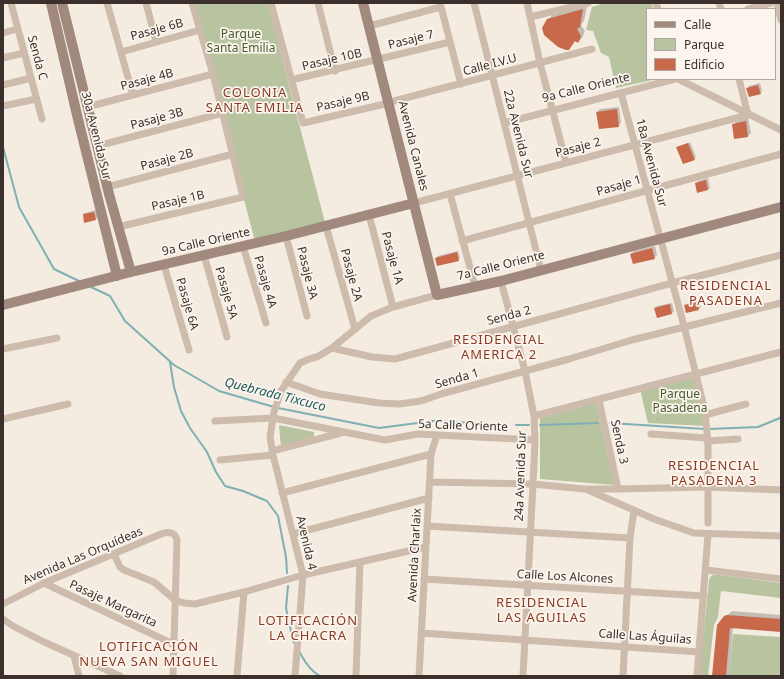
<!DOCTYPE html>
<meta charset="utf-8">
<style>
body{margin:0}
#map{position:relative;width:784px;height:679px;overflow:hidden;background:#f4ebe1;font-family:"Noto Sans",sans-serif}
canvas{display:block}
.frame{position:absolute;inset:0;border:4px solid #3b302b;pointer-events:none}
.legend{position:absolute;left:646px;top:8px;width:130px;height:72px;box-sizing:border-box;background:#fbf5ee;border:1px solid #aea6a0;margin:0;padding:5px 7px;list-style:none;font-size:12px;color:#3b302b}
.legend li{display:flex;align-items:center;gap:8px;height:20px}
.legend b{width:20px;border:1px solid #aea6a0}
</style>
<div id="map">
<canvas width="784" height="679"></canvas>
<div class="frame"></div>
<ul class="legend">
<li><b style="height:5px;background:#a18a7d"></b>Calle</li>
<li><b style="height:11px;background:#b8c4a0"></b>Parque</li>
<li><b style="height:11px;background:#c8694b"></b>Edificio</li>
</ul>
</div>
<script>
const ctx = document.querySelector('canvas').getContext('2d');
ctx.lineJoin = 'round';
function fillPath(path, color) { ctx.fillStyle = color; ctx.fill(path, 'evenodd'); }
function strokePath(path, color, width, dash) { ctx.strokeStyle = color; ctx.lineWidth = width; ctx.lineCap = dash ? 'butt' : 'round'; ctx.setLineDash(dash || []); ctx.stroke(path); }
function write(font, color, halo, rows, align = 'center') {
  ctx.font = font + ' "Noto Sans",sans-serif'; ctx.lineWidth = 3.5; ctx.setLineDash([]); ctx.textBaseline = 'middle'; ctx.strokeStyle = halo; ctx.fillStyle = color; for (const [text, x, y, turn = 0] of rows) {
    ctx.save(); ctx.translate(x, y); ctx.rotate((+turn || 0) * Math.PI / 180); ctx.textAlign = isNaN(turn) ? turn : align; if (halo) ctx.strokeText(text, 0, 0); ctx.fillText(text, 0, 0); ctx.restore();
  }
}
const green = new Path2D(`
 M192 3H268L298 120 326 226 256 245Z
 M604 3H652L653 9H647V79H657L616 88 609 57 601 53 593 31 586 30 592 7Z
 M696 375 706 426 648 423 640 389Z
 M596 403 614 485 540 479V418Z
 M279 425 314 432V437L281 448Z
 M713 575H719L781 583V598L721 591 718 617 714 625 708 676H699L709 581 710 577Z
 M733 634 781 637V676H729Z`);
const shadow = new Path2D(`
 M587 6 584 21 581 25 585 31 582 38 578 42 576 40 573 44 548 20 552 15Z
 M760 83 762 91 760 93 748 88 749 86Z
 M619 107 621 123 618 126 597 112 600 109Z
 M748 118 751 133 748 136 733 125 736 122Z
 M690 142 696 157 694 159 678 148Z
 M708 178 710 188 708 190 696 183 698 181Z
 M96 210 98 217 96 219 85 222 84 214 85 213Z
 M655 246 657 255 654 258 631 254 634 251Z
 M458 251 460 258 458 260 436 258 438 256Z
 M699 300 701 307 699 309 686 312 685 306 687 304Z
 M672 303 674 311 672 313 655 308 657 306Z
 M732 611 781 615V631L733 627 729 676H713L725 617Z`);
const stream = new Path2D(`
 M3 147 19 207 54 269 79 281
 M91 287 110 296 125 321 174 365 219 391 274 407
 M170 362 174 387 181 411 190 428 207 452 216 472 225 486 243 491 267 501 278 516 286 557 287 573
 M278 408 379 428 433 421 475 423
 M610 423 705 429
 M516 425H529
 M540 425 598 423
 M709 429 758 427 780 418 781 416
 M288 586 286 608 293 641 295 644
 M299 651C304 660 310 671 320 676`);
const building = new Path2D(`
 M583 9 580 27 577 29 581 36 580 39 578 43 575 41 569 50H566L558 47 544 35 542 28 547 19Z
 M758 85 761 94 749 97 746 88Z
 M617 109 619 127 599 129 596 112Z
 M746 121 748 137 734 139 732 124Z
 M688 143 695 160 683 164 676 147Z
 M706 180 708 190 697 193 695 183Z
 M94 212 96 220 84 223 83 214Z
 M652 248 655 259 633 264 630 254Z
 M457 252 459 261 437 266 435 258Z
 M697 302 699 310 686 313 684 305Z
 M670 304 672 314 657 318 654 308Z
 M727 615 781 619V632L730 628 726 676H712L717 625 724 616Z`);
const street = new Path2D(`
 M11 3 42 119
 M107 3 133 95
 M146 3 156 41
 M271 3 303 123 389 103
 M318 3 335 71
 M440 3 461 84
 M474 3 541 270
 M527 3 540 63 566 162
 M656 3 658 9
 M719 3 721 9
 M777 3 781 20
 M748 9 771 3
 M530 17 588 3
 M369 26 441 7
 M3 33 17 29
 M121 52 200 30
 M3 58 24 53
 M678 79 781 130
 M291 80 450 42
 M3 85 31 78
 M621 93 684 326 705 411 708 444V523
 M394 101 592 49
 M3 106 36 99
 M87 107 213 74
 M504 123 675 79
 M97 146 223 113
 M107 187 233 154
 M450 194 475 286
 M414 203 748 115 739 79
 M369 215 393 307
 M326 226 355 329
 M118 227 243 197 213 74 192 3
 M286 236 307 316
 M462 241 781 154
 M243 246 266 323
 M204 255 227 337
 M164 265 189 350
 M501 281 525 371 534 416 535 440 533 484 523 676
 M332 348 372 357 395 359 672 283 781 255
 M3 349 57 338
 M286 382 320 394 379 403 399 404 421 401 441 394 569 359 632 340 781 303
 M599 400 618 489
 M705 415 746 404
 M534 416 781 352
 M3 419 68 404
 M215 421 273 418 385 440 418 434 535 440
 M651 434 707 438
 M707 441 738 439
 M272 451 341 433
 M220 460 273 455
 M430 482 533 484 584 489H618L707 487 781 490
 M588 490 654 519 694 533 781 536
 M282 493 431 454
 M427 526 630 538
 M293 534 429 498
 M114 554 120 567 124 570 154 582 175 600 184 603 195 604 244 592 303 575 426 547
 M706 570 781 579
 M424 579 704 596
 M44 583 173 644
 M3 604 44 583 161 534C168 531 175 532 177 540L173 676
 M3 619 13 626 44 642 120 676
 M421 633 699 652
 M74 656 79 676
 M237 676 244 592
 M295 676 303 575 273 455 270 437 274 412 281 391 300 363 309 359 317 357 332 348 371 316 393 307 437 295
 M356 676 360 562
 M419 676 431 454 437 435
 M623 676 630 538 634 510
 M697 676 708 534`);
const secondary = new Path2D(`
 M51 3 77 115 117 276
 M62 3 109 194 131 272
 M363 3 437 295 501 281 781 207
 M3 305 131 272 286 236 414 203`);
const streetNames = [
 ["Pasaje 6B",157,30,-15],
 ["Pasaje 7",411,40,-14],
 ["Senda C",37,58,75],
 ["Pasaje 10B",332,60,-13],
 ["Calle I.V.U",490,65,-15],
 ["Pasaje 4B",147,80,-15],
 ["9a Calle Oriente",586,88,-14],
 ["Pasaje 9B",343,102,-13],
 ["Pasaje 3B",157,119,-15],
 ["22a Avenida Sur",518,134,76],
 ["30a Avenida Sur",96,136,76],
 ["Avenida Canales",413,146,76],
 ["Pasaje 2",578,148,-15],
 ["Pasaje 2B",167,160,-15],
 ["18a Avenida Sur",651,163,75],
 ["Pasaje 1",619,186,-16],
 ["Pasaje 1B",178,201,-13],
 ["9a Calle Oriente",206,242,-13],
 ["Pasaje 1A",392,258,75],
 ["7a Calle Oriente",501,266,-14],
 ["Pasaje 3A",307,273,76],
 ["Pasaje 2A",351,275,75],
 ["Pasaje 4A",265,282,74],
 ["Pasaje 5A",226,293,74],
 ["Pasaje 6A",187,304,74],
 ["Senda 2",509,316,-15],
 ["Senda 1",457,379,-16],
 ["5a Calle Oriente",463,426,2],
 ["Senda 3",619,442,78],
 ["24a Avenida Sur",521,476,-88],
 ["Avenida 4",306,543,77],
 ["Avenida Charlaix",415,555,-87],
 ["Avenida Las Orquídeas",83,556,-23],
 ["Calle Los Alcones",565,577,3],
 ["Pasaje Margarita",113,604,25],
 ["Calle Las Águilas",645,637,4]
];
const parkNames = [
 ["Parque",241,35],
 ["Santa Emilia",241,49],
 ["Parque",680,395],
 ["Pasadena",680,409]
];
const neighbourhoodNames = [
 ["COLONIA",255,93],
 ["SANTA EMILIA",255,108],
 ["RESIDENCIAL",726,286],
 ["PASADENA",726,301],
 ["RESIDENCIAL",499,340],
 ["AMERICA 2",499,355],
 ["RESIDENCIAL",714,466],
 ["PASADENA 3",714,481],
 ["RESIDENCIAL",542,603],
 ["LAS AGUILAS",542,618],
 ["LOTIFICACIÓN",308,621],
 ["LA CHACRA",308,636],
 ["LOTIFICACIÓN",149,647],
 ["NUEVA SAN MIGUEL",149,662]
];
const waterNames = [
 ["Quebrada Tixcuco",275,395,14]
];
fillPath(green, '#b8c4a0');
fillPath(shadow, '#0003');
strokePath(stream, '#7fb0b2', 2);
fillPath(building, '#c8694b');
strokePath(street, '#cdbbac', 7);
strokePath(secondary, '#a18a7d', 10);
write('12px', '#3b302b', '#fbf5ee', streetNames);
write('12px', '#4a5a2e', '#fbf5ee', parkNames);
ctx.letterSpacing = '1px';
write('13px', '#8c3b22', '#fbf5ee', neighbourhoodNames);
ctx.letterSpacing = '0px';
write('italic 13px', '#1f5a5e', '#fbf5ee', waterNames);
</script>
